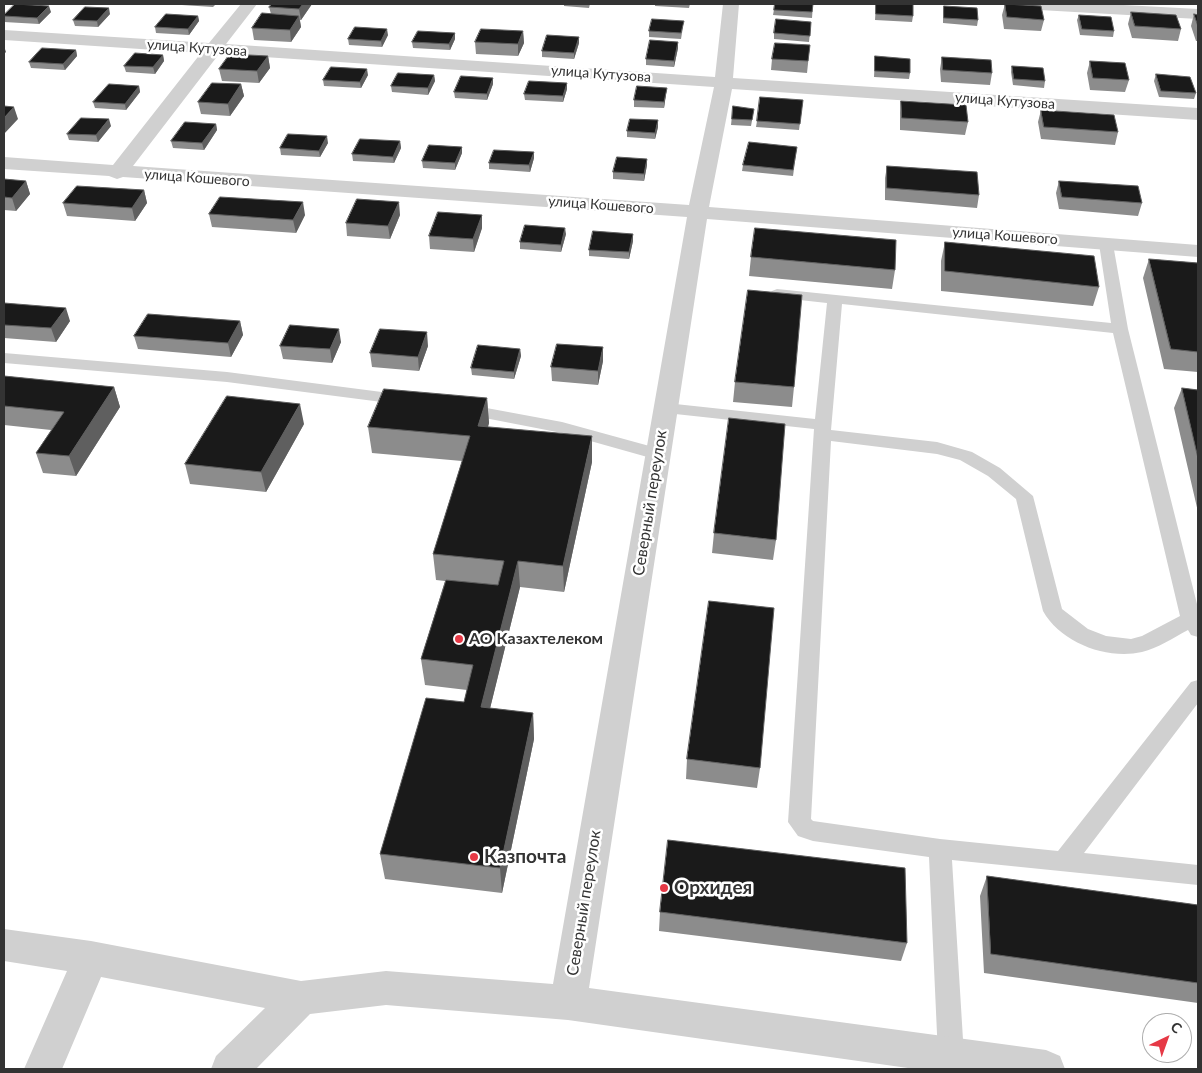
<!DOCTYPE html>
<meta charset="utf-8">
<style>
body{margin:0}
#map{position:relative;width:1202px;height:1073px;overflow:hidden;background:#fff;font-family:Lato,sans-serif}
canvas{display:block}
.frame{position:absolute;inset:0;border:5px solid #333;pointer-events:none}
.north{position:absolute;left:1142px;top:1013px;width:50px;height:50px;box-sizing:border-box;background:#fff;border:1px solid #adadad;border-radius:50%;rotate:42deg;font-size:14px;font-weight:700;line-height:20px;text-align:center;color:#333}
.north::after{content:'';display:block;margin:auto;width:18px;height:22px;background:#e63946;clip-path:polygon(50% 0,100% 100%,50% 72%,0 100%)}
</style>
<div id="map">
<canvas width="1202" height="1073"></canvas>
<div class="frame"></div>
<div class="north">С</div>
</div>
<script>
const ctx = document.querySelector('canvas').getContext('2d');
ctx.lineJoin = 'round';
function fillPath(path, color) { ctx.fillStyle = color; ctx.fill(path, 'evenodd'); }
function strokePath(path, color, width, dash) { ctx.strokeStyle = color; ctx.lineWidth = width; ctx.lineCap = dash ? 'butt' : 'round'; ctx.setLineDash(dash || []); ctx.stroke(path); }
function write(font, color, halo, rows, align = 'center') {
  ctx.font = font + ' Lato,sans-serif'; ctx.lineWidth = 5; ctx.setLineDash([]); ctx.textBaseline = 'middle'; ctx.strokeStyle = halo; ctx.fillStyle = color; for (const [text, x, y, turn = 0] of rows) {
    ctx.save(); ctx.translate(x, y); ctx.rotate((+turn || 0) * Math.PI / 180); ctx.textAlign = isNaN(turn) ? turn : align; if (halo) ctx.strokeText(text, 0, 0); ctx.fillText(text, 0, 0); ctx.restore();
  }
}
const service = new Path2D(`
 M1106 240 1113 244 1128 329 1198 608V637L1191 635 1188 630C1173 638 1158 648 1142 652 1107 660 1061 643 1043 611L1016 499 988 476 960 460 937 454 831 441 811 819 813 821 940 839 1058 851 1191 682 1198 680V703L1084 853 1198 865V885L952 860 964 1056 960 1065 951 1069 942 1065 938 1056 929 857 813 841 798 836 788 822 814 429 666 413 660 412 658 408 660 404 666 403 815 419 827 303 772 297 769 294 772 291 777 289 1111 323 1099 244ZM842 304 1113 333 1180 616 1142 636 1131 639 1106 636 1088 629 1062 609 1033 496 1000 468 972 452 937 442 831 430Z
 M4 353 227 372 405 395 411 396 413 400 411 404 405 405 227 382 4 363Z
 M465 404 562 422 664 450 667 454 664 458 658 460 562 433 459 413 457 409 459 405Z`);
const minor = new Path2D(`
 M241 4H257L226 44 715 77 723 4H739L733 78 1198 108V120L732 89 709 207 1198 245V257L707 219 589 988 1046 1050 1060 1056 1065 1069H915L568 1020 386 1005 310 1014 256 1069H211L216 1056 265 1008 101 977 62 1069H24L67 971 4 961V929L91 941 301 981 386 971 553 984 687 217 123 177 117 179 109 176 4 169V157L113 165 201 53 4 40V30L209 43ZM219 54 714 87 689 205 133 166Z
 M1014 4H1105L1198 9V19L1022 9 1016 8Z`);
const wall = new Path2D(`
 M182 4H216L213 7 182 5Z
 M312 4 301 20H300L301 27 291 42 254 40 252 28 271 14 269 7Z
 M564 4H590L589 8 564 6Z
 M655 4H690L689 8 655 6Z
 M775 4H813L812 18 773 15Z
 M876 4 913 16 912 22 875 20Z
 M1005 4 1044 20 1041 31 1004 29 1002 15Z
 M944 6 978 20 977 26 943 23V12Z
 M51 12 39 24 4 22V15Z
 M1131 12 1181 29 1178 41 1132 38 1128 24Z
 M110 14 98 27 75 26 73 20Z
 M1194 14 1198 15V41H1196L1191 26Z
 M1079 15 1114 31 1113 37 1080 35 1077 20Z
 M198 16 199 21 189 35 156 33 155 27Z
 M811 22 809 42 774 39V33Z
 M683 27 681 39 649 37V31Z
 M523 31 524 43 518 56 476 54 475 42Z
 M455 33V39L450 50 413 48 412 42Z
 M388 35 382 47 349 45 348 39Z
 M579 37V43L574 59 542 57V51Z
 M678 42V48L674 67 646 65V59Z
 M810 45 807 73 771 70 772 59Z
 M76 50 77 56 65 70 31 68 29 62Z
 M163 55 164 61 155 74 126 72 124 66Z
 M268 56 270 68 259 83 222 81 219 69Z
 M875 56 910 73 909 79 874 77Z
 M942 57 992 73 990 85 941 82 940 69Z
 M1090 61 1129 80 1125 92 1090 90 1087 73Z
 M1012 66 1045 81 1044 88 1013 85 1011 72Z
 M1156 74 1196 93 1194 99 1159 97 1154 81Z
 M368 75 361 88 324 86 323 80Z
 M434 75 435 81 428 95 392 92 391 86Z
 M567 83V89L563 102 525 100 524 94Z
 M241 84 244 96 230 116 201 114 198 102Z
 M493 84 487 100 455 98 454 92Z
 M139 86 140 92 126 110 95 108 93 102Z
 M667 88 666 94 664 108 634 107V100Z
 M803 100 799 130 756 127 757 121Z
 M901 101 968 122 965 135 900 130V113Z
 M733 106 753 115 751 126 731 125Z
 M1041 110 1118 132 1115 145 1041 139 1038 122Z
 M216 124 217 130 204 150 173 148 171 141Z
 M111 126 98 142 69 140 67 134Z
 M658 127 655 139 627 137V131Z
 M400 141 401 148 394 163 353 161 352 154Z
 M328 143 320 157 281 155 280 148Z
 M797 147 793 176 742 171 743 165Z
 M462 153 455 170 423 168 422 161Z
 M534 158 530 172 489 169V163Z
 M647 165 644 181 613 179V172Z
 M887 166 979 195 977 208 885 200V178Z
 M4 179 26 181 30 194 16 211 4 210Z
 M1059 181 1142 203 1138 216 1059 209 1056 193Z
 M144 190 147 203 135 221 67 216 63 203Z
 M209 214 305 215 296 233 212 227Z
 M400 215 390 239 347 236 346 223Z
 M482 215V228L474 252 430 249 429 236Z
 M566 234 561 252 520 249V242Z
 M633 234V241L629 259 589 256V250Z
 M945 242 1099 287 1093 306 941 291V261Z
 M751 257 895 270 892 289 749 276Z
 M1149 259 1198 263V372L1164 369 1143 278Z
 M4 303 70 321 56 342 4 338Z
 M240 321 243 335 231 357 138 349 134 336Z
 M341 342 332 363 283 359 280 346Z
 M428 346 419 371 372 367 370 353Z
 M520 349 521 356 514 379 472 375 471 368Z
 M603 361 598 385 552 381 551 367Z
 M4 376 114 387 120 407 76 476 43 473 36 453 51 430 4 425Z
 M735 382 794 387 792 407 733 402Z
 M1182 388 1198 390V512L1174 408Z
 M487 398 489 423 488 427 592 462 564 592 520 587 490 708 533 713 534 739 502 893 385 879 380 854 464 702 467 690 425 685 421 659 445 581 436 580 433 554 462 461 372 453 368 427Z
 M304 424 266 492 190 484 185 464Z
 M714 533 776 540 773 560 712 553Z
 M687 759 760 768 757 788 686 779Z
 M987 876 1198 905V1003L984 973 980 896Z
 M660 912 907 943 901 961 659 931Z`);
const shadedWall = new Path2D(`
 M303 4H312L301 20 299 9Z
 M49 6 51 12 39 24 37 18Z
 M109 8 110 14 98 27 97 21Z
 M198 16 199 21 189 35 188 29Z
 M299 16 301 27 291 42 290 30Z
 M387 29 388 35 382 47 381 41Z
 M523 31 524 43 518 56V44Z
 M455 33V39L450 50 449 44Z
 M579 37V43L574 59V53Z
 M678 42V48L674 67V61Z
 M4 46 6 52 4 54Z
 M76 50 77 56 65 70 63 64Z
 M163 55 164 61 155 74 153 67Z
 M268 56 270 68 259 83 257 71Z
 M367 69 368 75 361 88 360 82Z
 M434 75 435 81 428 95V88Z
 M493 78V84L487 100V94Z
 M567 83V89L563 102V96Z
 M241 84 244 96 230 116 228 104Z
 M139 86 140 92 126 110 125 104Z
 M667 88 666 94 664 108V102Z
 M14 107 18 119 4 134V118Z
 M109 119 111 126 98 142 96 135Z
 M658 120V127L655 139V133Z
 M216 124 217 130 204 150 202 143Z
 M327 136 328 143 320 157 319 151Z
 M400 141 401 148 394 163 393 157Z
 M462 147V153L455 170V163Z
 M534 152V158L530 172 529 165Z
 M647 159V165L644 181V174Z
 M26 181 30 194 16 211 12 198Z
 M144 190 147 203 135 221 132 208Z
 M303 202 305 215 296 233 293 220Z
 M399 202 400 215 390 239 388 226Z
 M482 215V228L474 252 473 239Z
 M565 228 566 234 561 252V245Z
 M633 234V241L629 259V252Z
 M66 308 70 321 56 342 51 328Z
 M240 321 243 335 231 357 228 343Z
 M339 329 341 342 332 363 330 349Z
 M427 332 428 346 419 371 418 357Z
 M603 347V361L598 385V371Z
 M520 349 521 356 514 379V372Z
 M114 387 120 407 76 476 69 456Z
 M487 398 489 423 480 452 478 426Z
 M300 404 304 424 266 492 261 472Z
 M592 436V462L564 592 563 566Z
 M518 561 520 587 484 733 481 707Z
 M533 713 534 739 502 893 500 868Z`);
const building = new Path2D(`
 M15 4 49 6 37 18 4 16V15Z
 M272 4H303L299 9 269 7Z
 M775 4H813L812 12 774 10Z
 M876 4H913V16L876 14Z
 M1005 4 1041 6 1044 20 1007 17Z
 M944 6 977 8 978 20 944 18Z
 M85 7 109 8 97 21 73 20Z
 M1131 12 1176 15 1181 29 1135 26Z
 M262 13 299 16 290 30 252 28Z
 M166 14 198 16 188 29 155 27Z
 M1194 14 1198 15V26Z
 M1079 15 1111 17 1114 31 1082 29Z
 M652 19 684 21 681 33 649 31Z
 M776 19 811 22 810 36 774 33Z
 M355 27 387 29 381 41 348 39Z
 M481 29 523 31 518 44 475 42Z
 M418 31 455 33 449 44 412 42Z
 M547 35 579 37 574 53 542 51Z
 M650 40 678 42 674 61 646 59Z
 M775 43 810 45 808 61 772 59Z
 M42 48 76 50 63 64 29 62Z
 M135 53 163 55 153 67 124 66Z
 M230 54 268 56 257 71 219 69Z
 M875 56 910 59V73L875 71Z
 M942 57 991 60 992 73 943 70Z
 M1090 61 1125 63 1129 80 1093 78Z
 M1012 66 1043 68 1045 81 1014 79Z
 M331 67 367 69 360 82 323 80Z
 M398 73 434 75 428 88 391 86Z
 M1156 74 1190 77 1196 93 1161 91Z
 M461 76 493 78 487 94 454 92Z
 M529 81 567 83 563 96 524 94Z
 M212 83 241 84 228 104 198 102Z
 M109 84 139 86 125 104 93 102Z
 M637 86 667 88 664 102 634 100Z
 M760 97 803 100 800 124 757 121Z
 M901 101 966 105 968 122 902 118Z
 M4 106 14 107 4 118Z
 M733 106 754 109 752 120 732 119Z
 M1041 110 1114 115 1118 132 1044 127Z
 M81 118 109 119 96 135 67 134Z
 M630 119 658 120 655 133 627 131Z
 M185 122 216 124 202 143 171 141Z
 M288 134 327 136 319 151 280 148Z
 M360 139 400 141 393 157 352 154Z
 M749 142 797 147 793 170 743 165Z
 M429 145 462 147 455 163 422 161Z
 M494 150 534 152 529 165 489 163Z
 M617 157 647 159 644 174 613 172Z
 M887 166 977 172 979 195 887 188Z
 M4 179 26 181 12 198 4 197Z
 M1059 181 1138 186 1142 203 1062 197Z
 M77 186 144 190 132 208 63 203Z
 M220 197 303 202 293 220 209 214Z
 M357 199 399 202 388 226 346 223Z
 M438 212 482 215 473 239 429 236Z
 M525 225 565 228 561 245 520 242Z
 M755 228 896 240 895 270 751 257Z
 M593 231 633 234 629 252 589 250Z
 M945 242 1094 256 1099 287 945 271Z
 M1149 259 1198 263V352L1171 349Z
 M748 290 802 295 794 387 735 382Z
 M4 303 66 308 51 328 4 325Z
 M148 314 240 321 228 343 134 336Z
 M290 325 339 329 330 349 280 346Z
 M380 329 427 332 418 357 370 353Z
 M557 344 603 347 598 371 551 367Z
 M478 345 520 349 514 372 471 368Z
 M4 376 114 387 69 456 36 453 64 412 4 406Z
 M1182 388 1198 390V458Z
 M384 389 487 398 478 426 592 436 563 566 518 561 481 707 533 713 500 868 380 854 426 698 464 702 473 665 421 659 446 580 498 585 504 561 433 554 470 436 368 427Z
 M227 396 300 404 261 472 185 464Z
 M729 418 785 424 776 540 714 533Z
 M709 601 774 608 760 768 687 759Z
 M668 840 905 868 907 943 660 912Z
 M987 876 1198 905V983L991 954Z`);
const markers = [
 [459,639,5,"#e63946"],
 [474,857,5,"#e63946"],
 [664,888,5,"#e63946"]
];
const farStreetnames = [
 ["улица Кутузова",197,48,4],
 ["улица Кутузова",601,74,4],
 ["улица Кутузова",1005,101,4],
 ["улица Кошевого",197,178,4],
 ["улица Кошевого",601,205,4],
 ["улица Кошевого",1005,236,4]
];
const streetNames = [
 ["Северный переулок",650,503,-81],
 ["Северный переулок",584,903,-81]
];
const poiNames = [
 ["АО Казахтелеком",469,639]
];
const nearPoinames = [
 ["Казпочта",484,857],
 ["Орхидея",674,888]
];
fillPath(service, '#d0d0d0');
fillPath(minor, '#d0d0d0');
fillPath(wall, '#8c8c8c');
fillPath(shadedWall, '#5f5f5f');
fillPath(building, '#1a1a1a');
strokePath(building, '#5f5f5f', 1);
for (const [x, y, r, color] of markers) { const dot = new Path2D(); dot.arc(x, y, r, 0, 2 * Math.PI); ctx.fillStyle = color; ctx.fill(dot); strokePath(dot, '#fff', 2); }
write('14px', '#333', '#fff', farStreetnames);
write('16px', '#333', '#fff', streetNames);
write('bold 16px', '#333', '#fff', poiNames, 'left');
write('bold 19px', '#333', '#fff', nearPoinames, 'left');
</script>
